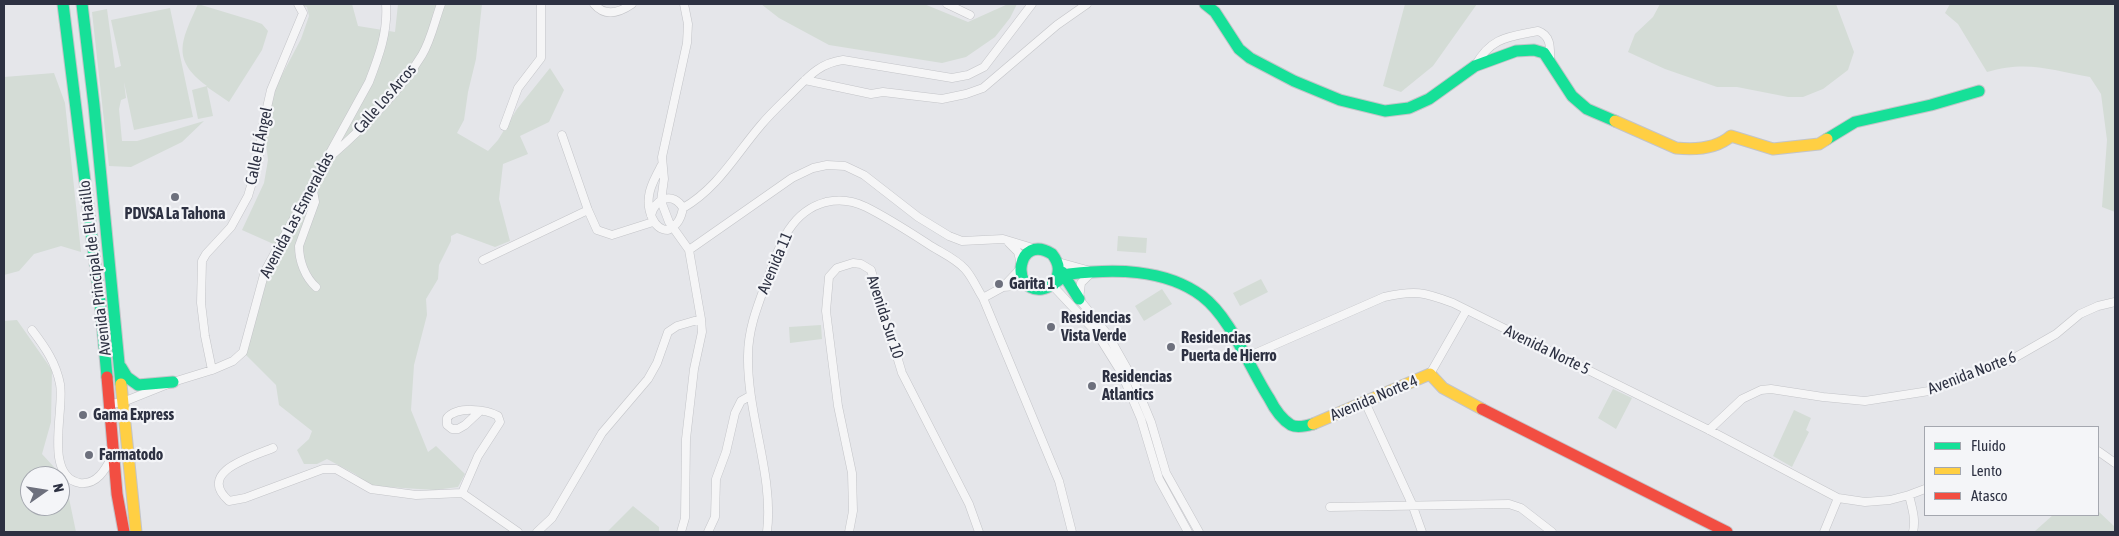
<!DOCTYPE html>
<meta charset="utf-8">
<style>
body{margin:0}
#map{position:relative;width:2119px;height:536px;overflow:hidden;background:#e5e6ea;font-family:"Asap Condensed",sans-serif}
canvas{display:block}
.frame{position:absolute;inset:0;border:5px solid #2d3142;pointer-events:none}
.legend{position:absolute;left:1924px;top:426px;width:175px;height:90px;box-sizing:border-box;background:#f4f5f8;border:1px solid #a4a7af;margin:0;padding:6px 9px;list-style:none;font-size:15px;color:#2d3142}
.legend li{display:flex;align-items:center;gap:10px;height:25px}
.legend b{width:25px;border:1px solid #a4a7af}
.north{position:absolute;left:20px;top:466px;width:50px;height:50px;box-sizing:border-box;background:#f4f5f8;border:1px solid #a4a7af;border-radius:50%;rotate:77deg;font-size:14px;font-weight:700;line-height:20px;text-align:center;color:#2d3142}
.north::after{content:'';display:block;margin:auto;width:18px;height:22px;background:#6d707d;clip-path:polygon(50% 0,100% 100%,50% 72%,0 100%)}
</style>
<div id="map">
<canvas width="2119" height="536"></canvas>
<div class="frame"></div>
<ul class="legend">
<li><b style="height:6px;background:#16e098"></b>Fluido</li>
<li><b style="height:6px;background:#ffcf43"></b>Lento</li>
<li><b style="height:6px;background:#f24e42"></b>Atasco</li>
</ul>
<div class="north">N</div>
</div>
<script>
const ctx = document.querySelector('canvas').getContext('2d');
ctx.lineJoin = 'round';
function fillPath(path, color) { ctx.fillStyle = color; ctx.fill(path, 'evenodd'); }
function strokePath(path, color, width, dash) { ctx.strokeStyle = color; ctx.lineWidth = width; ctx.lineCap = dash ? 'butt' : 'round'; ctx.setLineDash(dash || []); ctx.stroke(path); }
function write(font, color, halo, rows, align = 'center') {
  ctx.font = font + ' "Asap Condensed",sans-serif'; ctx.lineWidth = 4.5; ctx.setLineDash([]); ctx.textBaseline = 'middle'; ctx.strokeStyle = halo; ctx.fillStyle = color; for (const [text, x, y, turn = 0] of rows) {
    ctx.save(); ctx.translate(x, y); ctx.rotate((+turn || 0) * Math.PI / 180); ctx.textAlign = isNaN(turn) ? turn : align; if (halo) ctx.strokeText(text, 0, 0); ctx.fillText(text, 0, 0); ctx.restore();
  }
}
const green = new Path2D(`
 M198 4 254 21 262 24 268 31 262 50 229 102 207 87 213 116 198 119 192 90 207 86C170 59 182 40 198 4Z
 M298 4H352L358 26 395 32 398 4H482L476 59 468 92 464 120 457 133 488 151 498 140 517 109 550 68 564 90 549 122 520 136 528 154 503 164 499 199 510 241 495 247 457 233 451 236V241L439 265 438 279 426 299 427 315 414 365 411 410 428 452 436 446 465 474 458 487 435 490 371 486 355 474 327 459 317 464H304L297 450 309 439 312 431 279 405 276 385 243 352 254 308 278 246 242 230 264 183 268 160 264 125 274 90 301 39 309 16 307 7Z
 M761 4H924L968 22 1008 4H1017L1010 18 995 37 966 57 942 63 829 45 779 18Z
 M1405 4H1477L1433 66 1401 92 1383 86Z
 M1660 4H1836L1854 52 1848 70 1823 89 1803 97H1788L1737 87H1717L1665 69 1628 52 1635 34 1653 17Z
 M1950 4H2115V212L2102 207 2107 140 2101 94 2090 77C2051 70 2027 60 1987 72L1958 24 1945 13Z
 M170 8 193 117 134 130 124 82 126 98 121 100 119 109 122 141H137L204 121 182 142 131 167 109 166 92 12 107 9 115 68 121 66 111 20Z
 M54 73 65 103 81 252 61 246 34 254 19 271 4 275V77Z
 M1118 236 1147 238 1146 253 1117 251Z
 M1261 279 1268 292 1240 306 1233 293Z
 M1162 289 1172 304 1144 321 1135 306Z
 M17 320 52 370 51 422 42 454 65 479 76 532H4V321ZM30 476H60V506H30Z
 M821 325 822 339 790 343 789 327Z
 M1613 389 1632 398 1616 429 1598 418Z
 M1794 410 1811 418 1806 430 1809 432 1792 467 1773 456Z
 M633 506 659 527V532H607Z
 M2098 511 2115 527V532H2030L2035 531 2053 515H2098Z`);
const street = new Path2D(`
 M594 4C605 17 619 13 632 4
 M947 4 970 15
 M1475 66C1491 37 1508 37 1538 31 1552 36 1550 49 1550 61
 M805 80 871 94 883 92 942 99 966 94 983 88 1057 25 1087 4
 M504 126 518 88 541 58V4
 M562 135 588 210 597 230 612 235 653 222
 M331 156C365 126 399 93 422 55 431 40 435 20 441 4
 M312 185 315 202 299 246C299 261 305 277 316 287
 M683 208C718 188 736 154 761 125 771 113 782 103 793 92 809 76 820 63 843 60L952 78 968 75 984 67 1032 4
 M651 215C656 198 673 191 683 208 681 218 678 225 668 230 653 230 647 209 649 196 650 185 657 175 661 166
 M1009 243 1018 252 1021 264
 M689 250 792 178 813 168 827 165 845 166 864 175 918 217 949 236 962 241 1003 239 1036 249
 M483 260 588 210
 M1058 262 1087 270 1091 273 1081 283 1079 299 1108 335 1134 381 1151 422 1166 473 1199 532
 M1052 285 1096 332 1121 372 1141 419 1159 479 1188 532
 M1003 287 1029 285
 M983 298 1003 287 1020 269
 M32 330C45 347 56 363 60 384 65 408 43 477 80 483 98 485 106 468 113 455
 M1247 357 1384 297C1415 290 1424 292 1453 303L1709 430 1838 498 1865 502 1890 500 1909 495C1912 508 1916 519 1913 532
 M212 370 205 336 201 303 202 261 206 254 231 227 248 196 258 162 263 125 271 90 303 13 298 4
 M1430 374 1466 311
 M1365 402 1412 504 1422 532
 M110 404 123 402 173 382 212 370 233 361 243 352 265 271 369 82C379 56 388 32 386 4
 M1709 430 1742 399 1761 390 1771 389 1823 397 1865 401 1929 391 2009 361 2056 334 2080 314 2098 306 2115 302
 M273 448C251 457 196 472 229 501L245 498 323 469H336L371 489 416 495 462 493 518 532
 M2098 451 2115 463
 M462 493 478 456 500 422 498 416C486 409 457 406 447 418V425L452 429H458L465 425 479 412
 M1909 495 1925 489
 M1330 507 1509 504 1521 508 1552 532
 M537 532 552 518 602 433 648 379 657 363 668 332 677 326 701 319
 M681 532 685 518 686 439 694 369 702 332 701 319 689 250 669 222 661 201 664 179 662 157 687 43 688 24 684 4
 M708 532 715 517 716 479 726 452 735 413 741 401 750 396
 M767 532C774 475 747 415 748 356 748 330 757 307 766 283 778 250 788 212 826 202 839 199 854 201 866 207 888 218 908 231 928 244 940 252 955 258 965 269 973 278 977 289 983 298L1059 481 1072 532
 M849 532 853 511 852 473 838 406 826 311 829 277 837 268 853 263 861 264 871 270 902 373 969 504 979 532
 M1824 532 1838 498`);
const fast = new Path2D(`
 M63 4 101 311 107 377
 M82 4 94 105 121 384
 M1205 4 1215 12 1239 49 1250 58 1294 81 1340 100 1385 111 1409 108 1429 99 1475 66 1516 51 1534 50 1544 53 1572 96 1587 109 1615 121
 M1827 139 1855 122 1931 105 1979 91
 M1062 272 1079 299
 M1054 284C1060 272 1060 264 1052 254 1017 232 1009 293 1042 289 1052 288 1059 278 1069 274 1113 269 1164 268 1202 296 1231 318 1249 367 1269 398 1274 408 1281 419 1291 425 1297 428 1306 426 1313 424
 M121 367 127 377 138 385 173 382`);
const slow = new Path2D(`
 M1615 121 1676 148C1695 150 1716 149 1731 136L1773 149 1819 144 1827 139
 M121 384 136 532
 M1313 424 1430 374 1443 388 1482 409`);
const jam = new Path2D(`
 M107 377 117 494 124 532
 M1482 409 1727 532`);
const markers = [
 [175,197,5,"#6d707d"],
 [999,284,5,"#6d707d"],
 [1051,327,5,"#6d707d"],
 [1171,347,5,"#6d707d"],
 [1092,386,5,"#6d707d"],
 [83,415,5,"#6d707d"],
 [89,455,5,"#6d707d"]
];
const streetNames = [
 ["Calle Los Arcos",385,99,-49],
 ["Calle El Ángel",259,146,-78],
 ["Avenida Las Esmeraldas",297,215,-62],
 ["Avenida 11",775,263,-67],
 ["Avenida Principal de El Hatillo",95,268,-97],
 ["Avenida Sur 10",885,317,72],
 ["Avenida Norte 5",1547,350,26],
 ["Avenida Norte 6",1972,373,-21],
 ["Avenida Norte 4",1374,398,-23]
];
const poiNames = [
 ["PDVSA La Tahona",175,214,"center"],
 ["Garita 1",1009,284],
 ["Residencias",1061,318],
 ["Vista Verde",1061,336],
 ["Residencias",1181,338],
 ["Puerta de Hierro",1181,356],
 ["Residencias",1102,377],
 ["Atlantics",1102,395],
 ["Gama Express",93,415],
 ["Farmatodo",99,455]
];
fillPath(green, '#d4dcd6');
strokePath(street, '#c3c4c8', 9);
strokePath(fast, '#c3c4c8', 13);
strokePath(slow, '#c3c4c8', 13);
strokePath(jam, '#c3c4c8', 13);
strokePath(street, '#f5f5f6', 8);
strokePath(fast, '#16e098', 11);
strokePath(slow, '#ffcf43', 11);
strokePath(jam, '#f24e42', 11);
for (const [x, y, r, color] of markers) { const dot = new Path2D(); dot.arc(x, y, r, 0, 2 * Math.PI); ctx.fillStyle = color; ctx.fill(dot); strokePath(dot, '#f4f5f8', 2); }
write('16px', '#2d3142', '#f4f5f8', streetNames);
write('bold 16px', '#2d3142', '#f4f5f8', poiNames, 'left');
</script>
